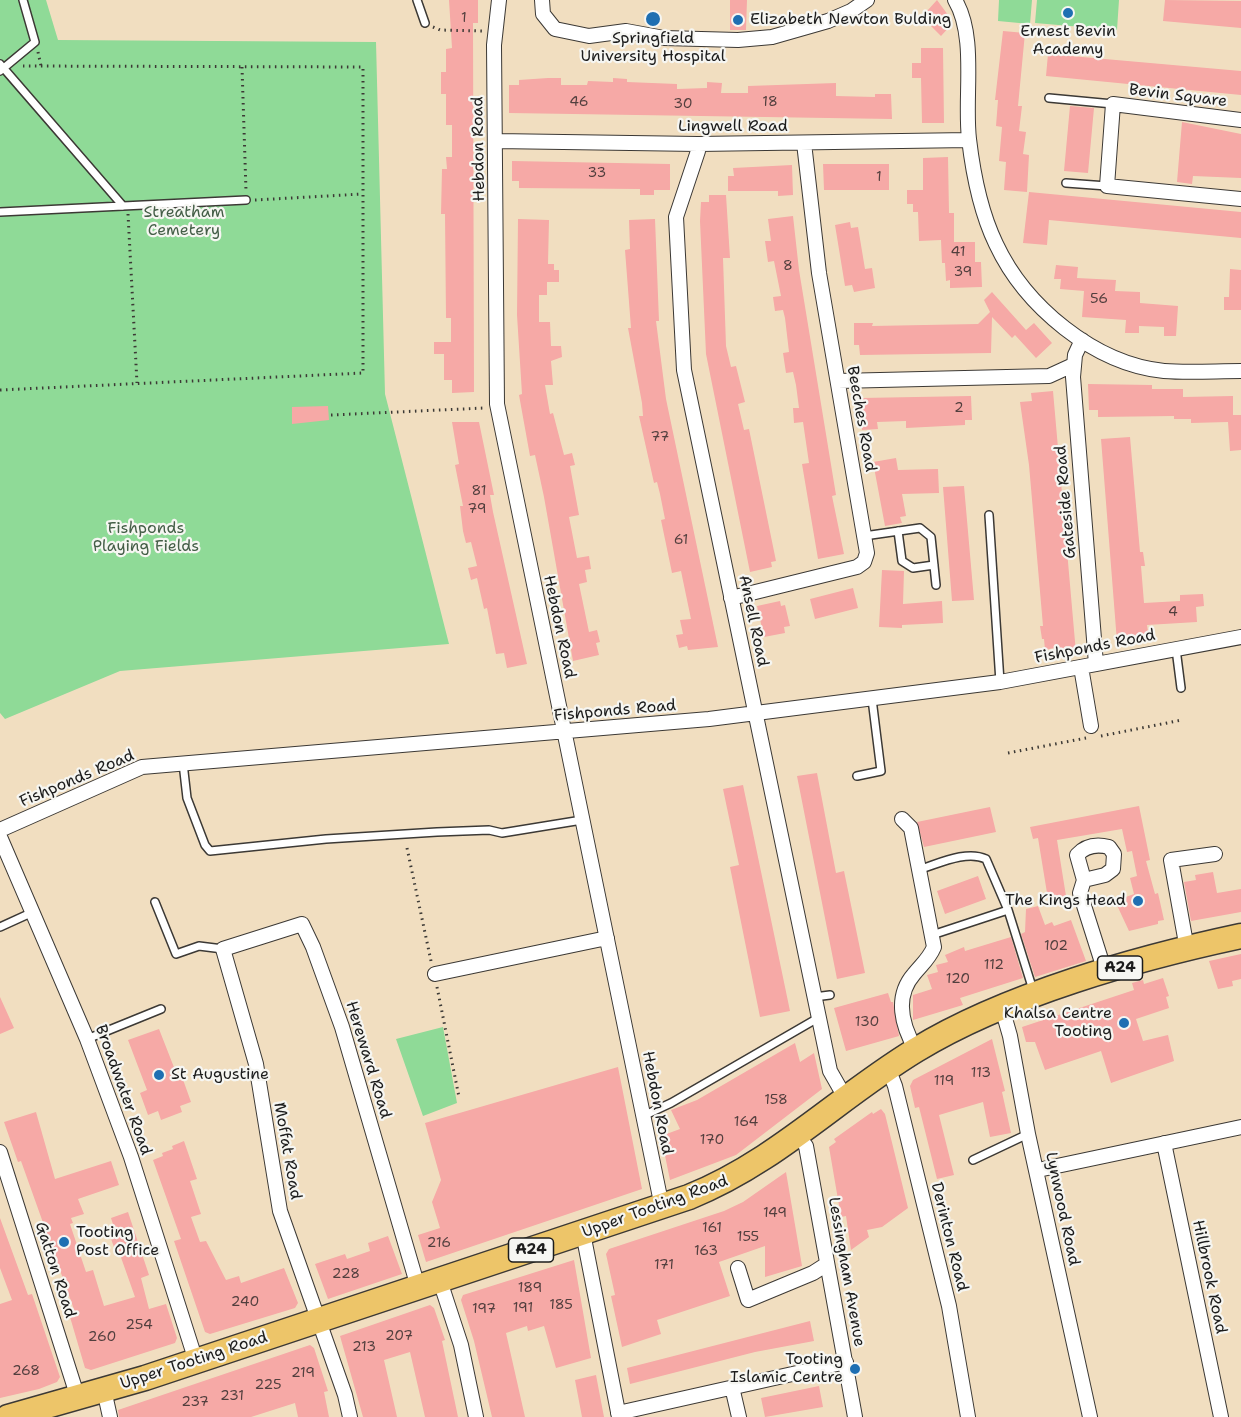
<!DOCTYPE html>
<style>
body{margin:0}
canvas{display:block;background:#f1dec0}
</style>
<canvas width="1241" height="1417"></canvas>
<script>
const ctx = document.querySelector('canvas').getContext('2d');
ctx.lineJoin = 'round';
function fillPath(path, color) { ctx.fillStyle = color; ctx.fill(path, 'evenodd'); }
function strokePath(path, color, width, dash) { ctx.strokeStyle = color; ctx.lineWidth = width; ctx.lineCap = dash ? 'butt' : 'round'; ctx.setLineDash(dash || []); ctx.stroke(path); }
function write(font, color, halo, rows, align = 'center') {
  ctx.font = font + ' "Shantell Sans",sans-serif'; ctx.lineWidth = 4.5; ctx.setLineDash([]); ctx.textBaseline = 'middle'; ctx.strokeStyle = halo; ctx.fillStyle = color; for (const [text, x, y, turn = 0] of rows) {
    ctx.save(); ctx.translate(x, y); ctx.rotate((+turn || 0) * Math.PI / 180); ctx.textAlign = isNaN(turn) ? turn : align; if (halo) ctx.strokeText(text, 0, 0); ctx.fillText(text, 0, 0); ctx.restore();
  }
}
const green = new Path2D(`
 M0 0H46L58 40 376 42 385 394 449 644 120 671 5 719 0 713Z
 M999 0H1032L1030 24 998 21Z
 M1037 0H1119L1117 30 1035 23Z
 M443 1027 457 1103 423 1116 396 1039Z`);
const building = new Path2D(`
 M449 0H478V23H473L474 392 452 393V380H444V354H434V342H451V318H446L445 214H441L442 169H447L446 157H452V125H446V94H441V72H446V49L452 48Z
 M730 0H747L746 30H730Z
 M937 0 951 19 948 22 951 25 941 36 927 22 932 16 927 11Z
 M1165 0 1241 1V28L1163 21Z
 M1003 31 1025 33 1018 106H1022L1019 131 1026 132 1023 154 1029 155 1027 192 1004 190 1006 162 999 161 1002 127 996 126 998 100H995Z
 M921 48H943L944 123H922L921 78H912V63H921Z
 M1048 54 1241 71V95L1046 76Z
 M548 78H561V85H587L588 81 613 82V78L627 79V82L677 84V89L707 88V82L722 83 721 93H748V86L836 83V96L875 97V94H891L892 119 509 113V85H519V80Z
 M1070 106 1094 108 1088 173 1064 171Z
 M1182 122 1241 134V178L1193 176 1192 184 1177 182Z
 M948 157 949 213H954V242H975V262H981L982 287 950 288V280L946 281 945 263H942L941 240 919 241 918 212H913V204H907V190H923V158Z
 M512 161 670 164V190H654V195H640V189L519 188V181H512Z
 M823 164H889V190H824Z
 M792 165 793 195 778 196V191H728V176H734L733 168Z
 M1029 192 1241 212V238L1049 220 1047 245 1023 243Z
 M709 195H726L730 258H723L726 346 731 367 736 366 745 402 738 404 744 430 749 429 776 561 771 562 772 567 750 572 706 354 700 221 701 202H709Z
 M793 216 799 270 836 495 832 496 844 554 818 559 802 464 809 463 803 422 794 423 793 408H799L796 385 793 372 786 373 783 353 789 352 785 318 783 310 775 311 773 297 781 296 774 261 768 262 765 241H771L768 219Z
 M518 219 549 220 548 264H554V270H559V282H547V295H539V322H550L551 346H561L562 357 551 361 553 385H545L550 414 553 413 564 455 572 453 575 465 570 466 579 515 569 517 577 558 589 556 591 569 585 570 587 582 579 584 589 632 597 630 600 642 596 643 599 655 573 661 544 497 535 455 530 456 519 395 522 394 517 315Z
 M655 219 659 321H656L666 399 718 647 688 650 687 646 679 648 676 635 683 634 680 620 691 619 681 571 672 573 661 520 665 519 660 494 657 482 654 483 639 416H643L642 403 628 328H631L625 250 630 249 629 220Z
 M850 222 851 228 858 227 865 269 872 268 875 288 854 292 852 285 845 286 835 225Z
 M1056 265 1078 267 1077 278 1116 280 1115 291 1140 292V303L1178 306 1176 336H1164V327L1139 326V333H1125L1126 320 1082 317 1084 291 1060 289 1061 279H1054Z
 M1230 269 1241 270V310H1224V297H1229Z
 M992 292 1026 330 1034 323 1052 343 1036 358 1015 335 1012 338 992 317 991 353 860 355 859 345H854V323H873L872 326 978 324 990 312 984 300Z
 M1088 384 1152 385V389H1183V397L1233 396V415H1241V450L1230 451 1228 422 1191 423V419H1174V416L1098 417V410H1089Z
 M1053 391 1076 653 1055 655 1054 648 1045 650 1044 639H1042L1040 626H1043L1029 465 1020 402 1032 401 1031 393Z
 M971 396 972 420H965V425L906 428V421L877 422 878 429 862 430 861 398Z
 M328 406 329 420 292 424V407Z
 M452 422H479L494 495H490L493 512 527 664 507 668 504 653 496 654 487 608 484 609 477 578 471 580 468 568 477 566 471 542 466 543 463 531 460 506H463L455 465 459 464Z
 M1130 437 1140 552H1143L1145 566H1141L1144 603 1180 601V595L1203 594 1204 606 1196 607 1197 622 1147 625 1149 639 1117 642 1101 439Z
 M896 458 898 470 938 469 939 493 902 494 906 516 900 517 902 523 885 526 873 462Z
 M964 486 974 600 952 601 943 487Z
 M882 570 904 571 903 604 942 601 943 623 902 625V628L879 627Z
 M853 588 858 608 815 619 810 599Z
 M780 601 781 606 785 605 790 626 784 627 785 633 764 637 757 606Z
 M817 773 836 873 844 871 865 973 837 979 797 776Z
 M743 785 790 1011 760 1017 730 867 739 865 723 789Z
 M1139 806 1150 860 1146 861 1155 894 1158 893 1164 920 1158 921V924L1129 931 1115 901 1134 894 1130 878 1137 876 1132 851 1127 852 1122 829 1057 840 1066 896 1048 899 1038 838 1033 839 1030 827Z
 M990 807 996 832 924 847 917 822Z
 M1213 872 1217 893 1241 889V912L1191 921 1184 882 1196 880 1195 875Z
 M978 876 986 899 945 914 937 891Z
 M1038 906 1045 925 1052 922 1054 926 1071 920 1086 961 1035 977 1021 934 1025 932 1026 909Z
 M1011 937 1023 978 960 998 963 1005 913 1020V995L932 989 927 975 938 972 936 965 948 962 945 955 964 947 965 951Z
 M1241 954V979L1232 981 1233 986 1218 989 1209 961Z
 M1163 978 1169 996 1166 997 1169 1008 1136 1019 1143 1041 1168 1035 1174 1061 1111 1083 1101 1051 1045 1070 1035 1042H1026L1022 1027 1134 990 1132 983 1143 980 1144 984Z
 M888 993 891 1002H893L899 1036 846 1051 834 1008Z
 M0 997 14 1028 0 1034Z
 M159 1029 177 1075 181 1074 191 1102 180 1106 182 1112 161 1120 158 1111 148 1115 140 1093 147 1090 128 1040Z
 M992 1039 1005 1091 1002 1092 1011 1133 990 1137 983 1102 939 1115 954 1175 937 1179 919 1107 915 1108 910 1086 913 1080Z
 M795 1043 800 1062 814 1053 822 1089 736 1155 670 1180 661 1136 680 1129 671 1110 697 1100Z
 M618 1067 642 1189 426 1262 418 1235 440 1228 432 1202 441 1180 425 1123Z
 M881 1109 885 1114 908 1208 882 1227 867 1230 869 1237 851 1250 846 1216 841 1217 829 1147 836 1142 834 1139 872 1112 873 1114Z
 M36 1112 55 1179 111 1161 119 1185 78 1199 84 1214 71 1218 73 1223 70 1224 86 1272 93 1270 104 1306 135 1297 118 1249 115 1250 110 1236 116 1234 111 1218 128 1212 149 1275 141 1278 149 1309 166 1304 177 1338 175 1343 91 1370 85 1368 70 1317 76 1315 21 1161 18 1162 4 1122Z
 M184 1141 197 1179 190 1181 201 1214 191 1217 200 1242 206 1241 226 1280 239 1276 241 1283 284 1268 298 1303 295 1308 210 1334 205 1332 174 1241 181 1239 153 1160 163 1156 162 1153 173 1149 172 1146Z
 M786 1172 802 1266 765 1277V1246L719 1262 730 1296 657 1320 661 1334 622 1347 611 1296 615 1295 606 1254 609 1249 724 1211 743 1202Z
 M0 1218 28 1295 32 1294 60 1377 57 1382 39 1389 0 1398V1304L12 1300 0 1268Z
 M388 1236 402 1274 328 1299 315 1264 345 1254 347 1259 370 1251 368 1243Z
 M574 1260 591 1358 556 1368 544 1326 528 1331 527 1326 506 1333 525 1417H492L474 1341 461 1300 463 1295Z
 M430 1305 434 1308 445 1340 442 1341 458 1417H425L410 1352 384 1360 397 1417H363L340 1336Z
 M810 1321 814 1341 755 1352 630 1384 627 1368Z
 M310 1345 314 1348 328 1391 324 1392 329 1417H298L295 1403 251 1417H119L118 1410Z
 M596 1375 604 1417H582L575 1380Z
 M819 1386 823 1407 765 1417 761 1398Z`);
const path = new Path2D(`
 M433 27 440 30 482 31
 M38 52 41 66
 M242 67 246 191
 M255 200 362 194
 M128 214 137 383
 M0 390 363 373V67L23 66
 M331 415 484 408
 M1101 736 1182 720
 M1008 753 1086 738
 M407 848 431 961
 M437 987 459 1097`);
const lane = new Path2D(`
 M417 0 425 23
 M0 64 123 206
 M0 71 35 42 23 0
 M1049 98 1113 104
 M1066 183 1107 186
 M0 212 246 200
 M989 515 1000 682
 M898 531 902 561 913 568 934 565
 M864 536 920 528 931 537 936 585
 M1176 649 1181 688
 M183 763 187 798 205 845 210 851 326 839 437 832 489 830 502 833 582 820
 M857 776 881 771 872 699
 M921 869C940 863 967 850 986 859L1008 910 1033 990
 M155 902 176 954 199 946 223 949
 M0 927 33 912
 M932 935 1008 910
 M814 997 830 995
 M87 1039 161 1009
 M643 1116 671 1103 818 1018
 M973 1160 1028 1134`);
const street = new Path2D(`
 M499 0 494 45 497 404 662 1207
 M542 0 543 14 555 29 589 36 626 31 664 38 738 40 772 37 828 21 851 11 867 0
 M955 0C977 37 964 96 969 139 973 173 981 213 996 244 1025 306 1094 364 1164 371 1189 373 1216 371 1241 371
 M1241 120 1113 104 1107 186 1241 199
 M496 141 698 144 969 140
 M698 144V151L676 217 684 370 830 1071 846 1099
 M1082 340 1075 355 1073 377 1096 664
 M838 381 1049 376 1073 365
 M731 598 857 567 864 562 867 553 819 273 804 143
 M1081 667 1091 726
 M902 819 911 828 934 947C929 959 922 964 914 974 894 997 902 1026 916 1050
 M0 830 142 767 709 719 1000 682 1241 637
 M0 837 87 1039 131 1157 196 1361
 M1084 880 1105 875 1113 869 1114 854 1109 847C1097 844 1086 845 1077 855L1084 880 1080 893 1105 972
 M1187 949 1171 860 1215 854
 M435 974 607 938
 M1002 1008 1010 1036 1028 1134 1090 1417
 M888 1068 895 1086 949 1306 968 1417
 M798 1136 806 1146 855 1417
 M1164 1143 1221 1417
 M0 1152 78 1398
 M1038 1170 1241 1127
 M583 1233 619 1417
 M738 1268 748 1300 813 1273 827 1264
 M440 1281 461 1345 476 1417
 M732 1387 739 1417
 M104 1390 110 1417
 M618 1413 846 1362
 M350 1417 345 1395 280 1211 256 1064 223 949 302 924 313 947 342 1027 418 1287`);
const highway = new Path2D(`
 M8 1417 145 1378 689 1197C776 1162 837 1098 916 1050 1006 995 1138 958 1241 936`);
const markers = [
 [1068,13,6,"#1f6fb2"],
 [653,19,8,"#1f6fb2"],
 [738,20,6,"#1f6fb2"],
 [1138,901,6,"#1f6fb2"],
 [1124,1023,6,"#1f6fb2"],
 [159,1075,6,"#1f6fb2"],
 [64,1242,6,"#1f6fb2"],
 [855,1369,6,"#1f6fb2"]
];
const numberNames = [
 ["1",464,18],
 ["46",579,102],
 ["18",770,102],
 ["30",683,104],
 ["33",597,173],
 ["1",879,177],
 ["41",958,252],
 ["8",788,266],
 ["39",963,272],
 ["56",1099,299],
 ["2",959,408],
 ["77",660,437],
 ["81",479,491],
 ["79",477,509],
 ["61",681,540],
 ["4",1173,612],
 ["102",1056,946],
 ["112",994,965],
 ["120",958,979],
 ["130",867,1022],
 ["113",981,1073],
 ["119",944,1081],
 ["158",776,1100],
 ["164",746,1122],
 ["170",712,1140],
 ["149",775,1213],
 ["161",712,1228],
 ["155",748,1237],
 ["216",439,1243],
 ["163",706,1251],
 ["171",664,1265],
 ["228",346,1274],
 ["189",530,1288],
 ["240",245,1302],
 ["185",561,1305],
 ["191",523,1308],
 ["197",484,1309],
 ["254",139,1325],
 ["207",399,1336],
 ["260",102,1337],
 ["213",364,1347],
 ["268",26,1371],
 ["219",303,1373],
 ["225",268,1385],
 ["231",232,1396],
 ["237",195,1402]
];
const shields = [
 [1120,968,45],
 [531,1250,45]
];
const shieldNames = [
 ["A24",1120,968],
 ["A24",531,1250]
];
const poiNames = [
 ["Elizabeth Newton Bulding",750,20],
 ["Ernest Bevin",1068,32,"center"],
 ["Academy",1068,50,"center"],
 ["Springfield",653,39,"center"],
 ["University Hospital",653,57,"center"],
 ["The Kings Head",1126,901,"right"],
 ["Khalsa Centre",1112,1014,"right"],
 ["Tooting",1112,1032,"right"],
 ["St Augustine",171,1075],
 ["Tooting",76,1233],
 ["Post Office",76,1251],
 ["Tooting",843,1360,"right"],
 ["Islamic Centre",843,1378,"right"]
];
const streetNames = [
 ["Bevin Square",1178,96,7],
 ["Lingwell Road",733,127],
 ["Hebdon Road",479,149,-91],
 ["Beeches Road",861,419,80],
 ["Gateside Road",1066,502,-95],
 ["Ansell Road",753,621,78],
 ["Hebdon Road",559,627,78],
 ["Fishponds Road",1095,647,-11],
 ["Fishponds Road",615,711,-5],
 ["Fishponds Road",77,779,-23],
 ["Hereward Road",368,1060,73],
 ["Broadwater Road",123,1090,70],
 ["Hebdon Road",657,1103,79],
 ["Moffat Road",287,1151,80],
 ["Upper Tooting Road",655,1207,-20],
 ["Lynwood Road",1062,1209,78],
 ["Derinton Road",949,1237,76],
 ["Gatton Road",55,1270,72],
 ["Lessingham Avenue",846,1272,80],
 ["Hillbrook Road",1209,1277,78],
 ["Upper Tooting Road",194,1361,-18]
];
const parkNames = [
 ["Streatham",184,213],
 ["Cemetery",184,231],
 ["Fishponds",146,529],
 ["Playing Fields",146,547]
];
fillPath(green, '#8fda97');
fillPath(building, '#f6a9a6');
strokePath(lane, '#3c3935', 10);
strokePath(street, '#3c3935', 16);
strokePath(highway, '#3c3935', 27);
strokePath(path, '#3c3935', 3, [1.5, 4.5]);
strokePath(lane, '#fff', 7);
strokePath(street, '#fff', 14);
strokePath(highway, '#edc569', 24);
for (const [x, y, r, color] of markers) { const dot = new Path2D(); dot.arc(x, y, r, 0, 2 * Math.PI); ctx.fillStyle = color; ctx.fill(dot); strokePath(dot, '#f6f6f2', 2); }
write('14px', '#523f3e', null, numberNames);
for (const [x, y, w] of shields) { const box = new Path2D(); box.roundRect(x - w / 2, y - 12, w, 24, 4.5); ctx.fillStyle = '#f6f6f2'; ctx.fill(box); strokePath(box, '#1c1c1c', 1.5); }
write('bold 15px', '#1c1c1c', null, shieldNames);
write('16px', '#1c1c1c', '#f6f6f2', poiNames, 'left');
write('16px', '#1c1c1c', '#f6f6f2', streetNames);
write('16px', '#445e47', '#f6f6f2', parkNames);
</script>
